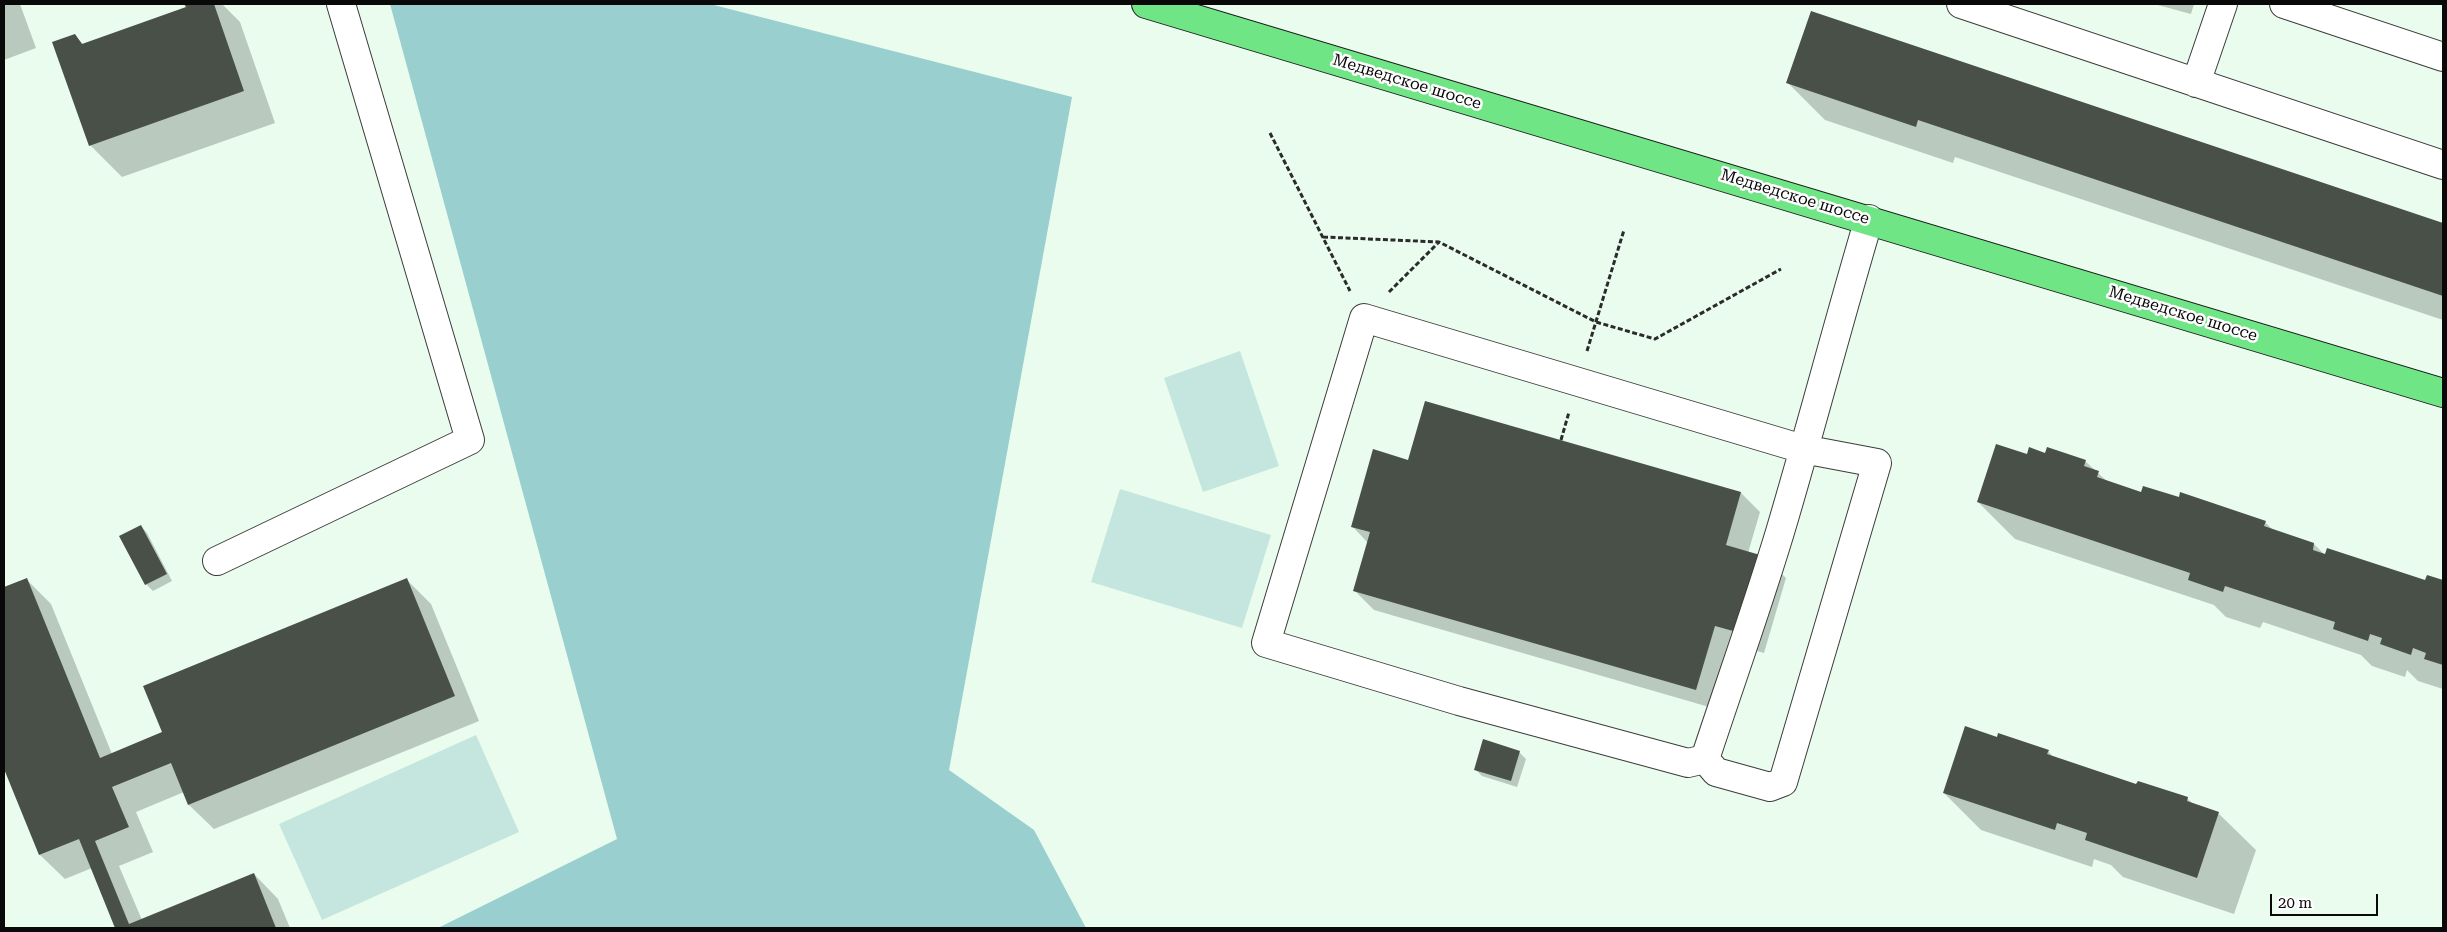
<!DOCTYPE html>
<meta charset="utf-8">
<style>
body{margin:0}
#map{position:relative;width:2447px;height:932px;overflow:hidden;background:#e9fced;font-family:"Roboto Serif",serif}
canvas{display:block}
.frame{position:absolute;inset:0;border:5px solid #090909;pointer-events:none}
.scale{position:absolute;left:2270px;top:894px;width:108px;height:22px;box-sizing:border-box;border:2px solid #090909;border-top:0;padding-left:6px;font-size:15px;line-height:18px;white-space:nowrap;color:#090909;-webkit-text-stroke:4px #fff;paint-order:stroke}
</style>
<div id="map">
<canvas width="2447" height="932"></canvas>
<div class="frame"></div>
<div class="scale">20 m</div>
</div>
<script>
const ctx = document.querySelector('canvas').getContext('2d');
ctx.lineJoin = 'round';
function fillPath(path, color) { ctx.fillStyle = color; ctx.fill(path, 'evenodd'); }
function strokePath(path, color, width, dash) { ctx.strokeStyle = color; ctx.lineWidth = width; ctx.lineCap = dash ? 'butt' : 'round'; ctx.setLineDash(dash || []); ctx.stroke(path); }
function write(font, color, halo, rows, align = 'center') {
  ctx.font = font + ' "Roboto Serif",serif'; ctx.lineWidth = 5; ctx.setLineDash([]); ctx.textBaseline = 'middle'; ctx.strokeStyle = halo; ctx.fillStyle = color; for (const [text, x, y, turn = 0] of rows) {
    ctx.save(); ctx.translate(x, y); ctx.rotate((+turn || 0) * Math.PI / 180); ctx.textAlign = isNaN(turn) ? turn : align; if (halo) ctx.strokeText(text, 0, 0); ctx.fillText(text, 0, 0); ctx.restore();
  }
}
const forest = new Path2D(`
 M390 4H710L1072 97 949 770 1034 830 1086 928H438L617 839Z`);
const pitch = new Path2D(`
 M1240 351 1279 466 1203 492 1164 378Z
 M1120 489 1271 535 1242 628 1091 582Z
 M476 735 519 832 322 920 279 824Z`);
const shadow = new Path2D(`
 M4 4H20L36 48 4 60Z
 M186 4H222L240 22 275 123 122 177 90 145 74 35 83 44 187 8Z
 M2154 4H2194L2191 14Z
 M1812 13 2443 224V320L1955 157 1953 163 1825 120 1788 83Z
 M2046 454 2085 461 2109 483 2142 494 2265 522 2274 531 2314 544 2326 556 2426 582 2428 577 2443 582V689L2418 681 2407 670 2405 677 2372 666 2361 655 2263 622 2260 628 2226 617 2214 605 2015 539 1978 502 2028 456Z
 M1409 461 1741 493 1760 512 1748 553 1766 558 1786 578 1764 653 1735 645 1716 709 1374 610 1354 590 1368 543 1352 526Z
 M141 526 147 533 172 581 153 591 146 584 121 536Z
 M26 579 51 604 112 754 164 733 407 580 431 604 479 721 214 829 189 805 184 792 136 812 153 852 119 866 142 920 254 874 278 899 290 928H117L92 868 65 879 40 855 4 766V588Z
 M1998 739 2048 751 2054 758 2137 785 2187 798 2193 804 2218 813 2256 850 2234 914 2123 877 2111 865 2094 859 2092 867 1981 830 1944 793Z
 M1519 752 1526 759 1517 787 1482 776 1475 769Z`);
const building = new Path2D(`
 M184 4H214L244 91 89 146 52 42 75 34 82 44 186 7Z
 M1811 11 2443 223V296L1918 120 1916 127 1786 83Z
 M1425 401 1741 492 1726 545 1767 557 1744 634 1715 626 1696 690 1353 591 1370 532 1351 527 1373 449 1408 460Z
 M1996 444 2027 454 2029 447 2045 453 2047 447 2086 460 2084 466 2099 471 2097 477 2141 492 2143 486 2179 497 2180 492 2266 521 2264 526 2314 543 2313 550 2325 554 2327 548 2425 580 2427 575 2443 580V665L2424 659 2426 653 2413 648 2411 655 2380 644 2382 638 2370 634 2368 641 2333 629 2335 622 2225 586 2223 592 2188 580 2190 573 1977 502Z
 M141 525 167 574 145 585 119 536Z
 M27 578 100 758 162 732 143 686 407 578 455 696 188 805 171 763 112 787 129 827 95 841 129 924 254 873 276 928H115L79 839 39 855 4 769V587Z
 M1965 726 1997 737 1998 733 2049 750 2047 754 2136 784 2138 781 2188 797 2187 801 2219 812 2197 878 2085 840 2087 833 2057 823 2055 830 1943 793Z
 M1483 739 1520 751 1511 781 1474 770Z`);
const path = new Path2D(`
 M1270 133 1350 291
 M1323 237 1439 242 1596 322 1655 339 1781 269
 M1389 292 1439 242
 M1587 351 1624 230
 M1561 440 1569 412`);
const minor = new Path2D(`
 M1961 4 2443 165
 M2284 4 2443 57
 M2196 83 2223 4
 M217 561 470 440 341 4
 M1705 759 1688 763 1459 701 1266 643 1364 318 1803 449 1877 463 1783 782 1770 787 1716 772 1705 759C1730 683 1757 608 1780 532 1811 428 1838 323 1869 219`);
const major = new Path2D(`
 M1146 4 2443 393`);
const streetNames = [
 ["Медведское шоссе",1407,82,17],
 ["Медведское шоссе",1795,197,17],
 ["Медведское шоссе",2183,314,17]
];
fillPath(forest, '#99cfcf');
fillPath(pitch, '#c5e6df');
fillPath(shadow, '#0003');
fillPath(building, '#495047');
strokePath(minor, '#3c3c3c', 30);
strokePath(major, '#1a1a1a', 30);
strokePath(path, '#2b2b2b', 3, [5, 2.5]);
strokePath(minor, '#fff', 28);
strokePath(major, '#6fe586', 28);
write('16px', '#090909', '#fff', streetNames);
</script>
